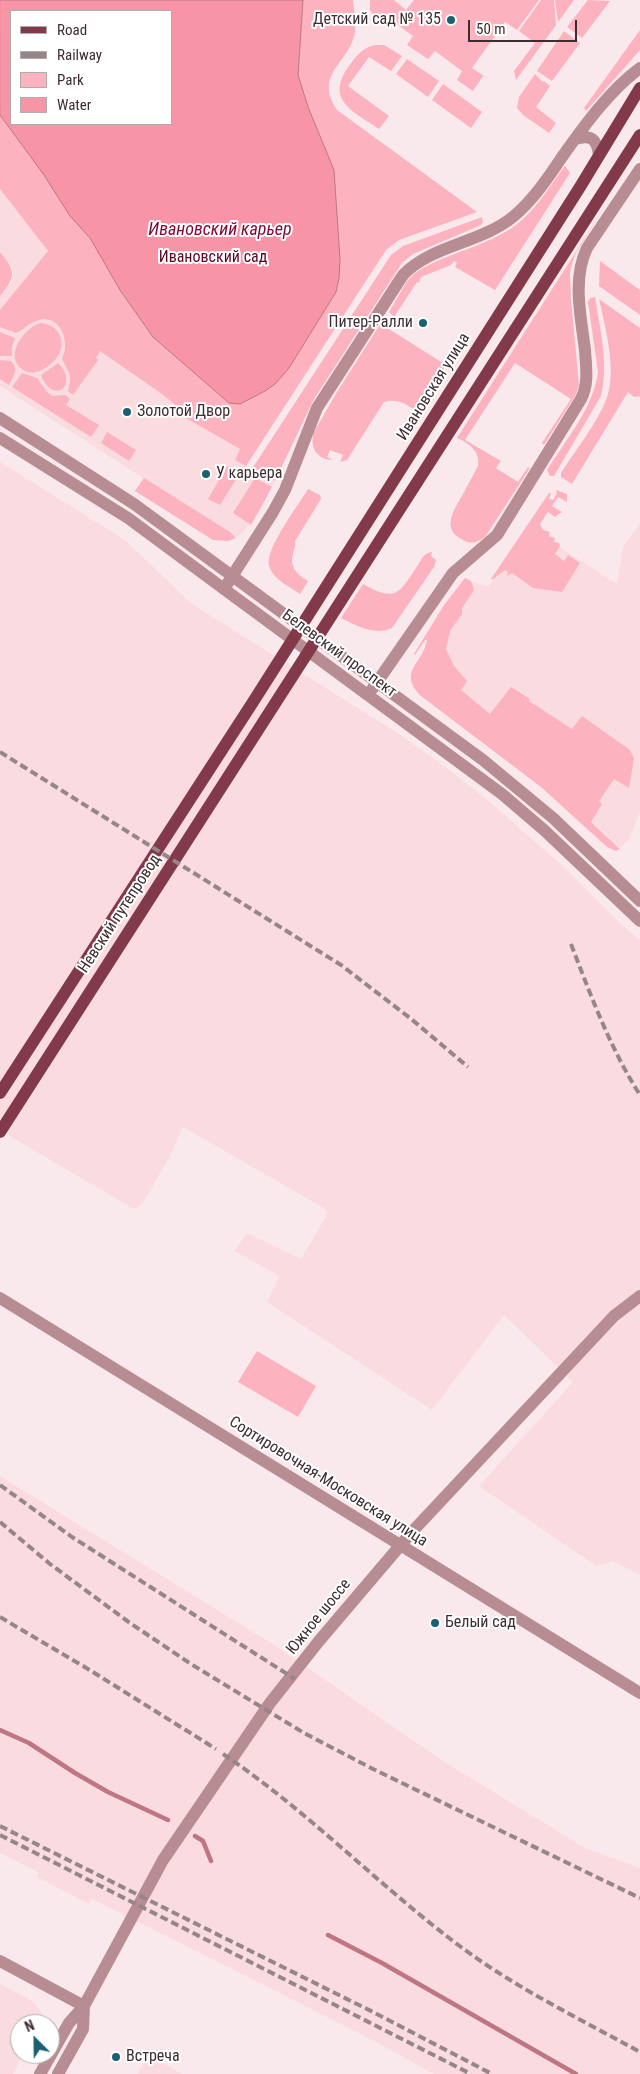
<!DOCTYPE html>
<meta charset="utf-8">
<style>
body{margin:0}
#map{position:relative;width:640px;height:2074px;overflow:hidden;background:#fae9ec;font-family:"Roboto Condensed",sans-serif}
canvas{display:block}
.legend{position:absolute;left:10px;top:10px;width:162px;height:115px;box-sizing:border-box;background:#fff;border:1px solid #b1abac;margin:0;padding:6px 9px;list-style:none;font-size:15px;color:#3d2d30}
.legend li{display:flex;align-items:center;gap:10px;height:25px}
.legend b{width:25px;border:1px solid #b1abac}
.north{position:absolute;left:10px;top:2014px;width:50px;height:50px;box-sizing:border-box;background:#fff;border:1px solid #b1abac;border-radius:50%;rotate:337deg;font-size:14px;font-weight:700;line-height:20px;text-align:center;color:#3d2d30}
.north::after{content:'';display:block;margin:auto;width:18px;height:22px;background:#1a6071;clip-path:polygon(50% 0,100% 100%,50% 72%,0 100%)}
.scale{position:absolute;left:468px;top:20px;width:109px;height:22px;box-sizing:border-box;border:2px solid #3d2d30;border-top:0;padding-left:6px;font-size:15px;line-height:18px;white-space:nowrap;color:#3d2d30;-webkit-text-stroke:4px #fff;paint-order:stroke}
</style>
<div id="map">
<canvas width="640" height="2074"></canvas>
<ul class="legend">
<li><b style="height:6px;background:#82394a"></b>Road</li>
<li><b style="height:6px;background:#968689"></b>Railway</li>
<li><b style="height:14px;background:#fcb2bf"></b>Park</li>
<li><b style="height:14px;background:#f795a7"></b>Water</li>
</ul>
<div class="north">N</div>
<div class="scale">50 m</div>
</div>
<script>
const ctx = document.querySelector('canvas').getContext('2d');
ctx.lineJoin = 'round';
function fillPath(path, color) { ctx.fillStyle = color; ctx.fill(path, 'evenodd'); }
function strokePath(path, color, width, dash) { ctx.strokeStyle = color; ctx.lineWidth = width; ctx.lineCap = dash ? 'butt' : 'round'; ctx.setLineDash(dash || []); ctx.stroke(path); }
function write(font, color, halo, rows, align = 'center') {
  ctx.font = font + ' "Roboto Condensed",sans-serif'; ctx.lineWidth = 4; ctx.setLineDash([]); ctx.textBaseline = 'middle'; ctx.strokeStyle = halo; ctx.fillStyle = color; for (const [text, x, y, turn = 0] of rows) {
    ctx.save(); ctx.translate(x, y); ctx.rotate((+turn || 0) * Math.PI / 180); ctx.textAlign = isNaN(turn) ? turn : align; if (halo) ctx.strokeText(text, 0, 0); ctx.fillText(text, 0, 0); ctx.restore();
  }
}
const built = new Path2D(`
 M0 189 48 251 109 357 162 394 185 413 183 417 240 449 235 460 275 481 258 514 242 534 228 541 210 538 135 491 143 478 0 386V296L11 283 13 272 11 266 0 252Z
 M0 462 125 540 192 604 399 734 443 765 491 803 567 870 624 927 640 940V1575L613 1561 596 1566 479 1486 573 1382 504 1315 432 1410 267 1302 280 1276 234 1251 247 1233 301 1259 328 1213 324 1208 183 1127 169 1158 142 1204 134 1209 13 1138 0 1128Z
 M640 523V812L630 838 621 848 539 774 429 684 466 588 472 582 489 586 529 527 617 584 623 547Z
 M0 1476 279 1648 443 1761 585 1848 640 1868V2074H434L363 2035 92 1899 89 1904 37 1877 39 1872 0 1853Z
 M0 1984 34 2002 44 2016 39 2024H20V2054H23L13 2074H0Z
 M148 2055 182 2074H138Z`);
const green = new Path2D(`
 M0 0H353C354 10 356 22 355 32 350 63 313 73 337 110L477 212 399 240 386 250 246 466 235 460 240 449 182 416 185 413 162 394 100 351 96 358 98 360 73 395 68 391C73 374 69 373 62 359 63 355 65 351 65 347 66 330 54 314 36 321 28 324 23 330 16 333L0 327V310L48 251 0 189ZM11 11H171V124H11Z
 M370 0H394L406 10 414 0H539L517 30 505 22 472 68 490 80 483 76 473 91 457 80 462 71 435 51 428 59 407 45 413 36 384 15 378 22 370 10Z
 M541 0H554L556 25 516 80 514 71 535 43 519 31Z
 M555 0H574L558 22Z
 M588 0 610 1 582 38 567 27Z
 M640 30V50L586 111 584 108Z
 M564 31 580 43 552 81 537 71Z
 M375 45H384L402 56 391 71 369 57 348 86 389 116 379 129C354 112 324 100 349 66 357 55 362 48 375 45Z
 M407 59 439 81 428 97 396 74Z
 M535 74 543 82 544 81 550 86 536 107 556 123 549 133 523 115 517 108 519 97Z
 M443 84 482 112 471 128 432 100Z
 M565 166 570 173 495 290 455 267 457 263 454 261 451 265 421 277 419 283 417 282 394 317 389 312 407 281 415 273C448 251 491 247 522 220 539 205 551 184 565 166Z
 M609 200 576 253 572 263 570 274 571 299 579 385 575 396 544 445 542 443 571 399 515 363 465 440 501 461 496 468 518 482 528 467 530 468 485 537C478 542 471 545 463 540 440 529 454 510 463 494 468 485 473 475 478 466 481 452 469 443 457 438Z
 M482 217 483 222 481 225 413 254 402 263 314 399 275 481 252 469 391 255 403 246Z
 M0 252C16 272 16 276 0 296Z
 M600 261 640 290V315L599 286Z
 M595 297C600 329 609 363 601 396L554 476H550L547 470C565 441 594 407 598 372L588 302 590 298Z
 M599 299 640 328V396L634 397 628 392 572 484 561 477V473C575 451 601 418 608 394 616 367 605 326 599 299Z
 M40 323C55 323 66 337 60 352 55 364 37 377 25 371 2 358 23 329 40 323Z
 M379 326 389 329 446 365 417 411C406 404 397 398 384 402L347 460 340 462 343 455 330 450 327 457 333 460C317 460 309 447 314 432L337 392Z
 M0 332 15 338 12 347V356H0Z
 M0 360 11 361C19 370 14 375 9 385L0 379Z
 M58 363C80 384 53 407 41 375Z
 M22 373 37 378 48 393 53 396 65 395 70 399 66 405 99 425 91 437 12 387Z
 M107 432 136 450 129 461 101 443Z
 M227 466 240 473 220 505 208 499Z
 M144 478 230 532 236 538 228 541 213 540 135 491Z
 M255 478 272 487 251 525 233 513Z
 M308 489 320 495 321 499 295 541C296 547 294 548 293 554 289 567 298 575 308 581L300 594C289 586 272 579 269 565 265 549 299 504 308 489Z
 M556 490 567 494V502L558 497 552 506 562 512 555 517 548 512 540 524 543 530 550 532 549 536 555 538 554 542 559 543 560 546 555 554 564 561 568 555 580 563 562 592 533 588 512 573 507 576 508 572 505 570 492 580 491 579 549 493H551L549 499 553 500 557 493Z
 M432 552 431 556 436 560 434 567 392 628C375 636 357 626 341 618L363 584C397 603 399 593 418 565 422 558 424 553 432 552Z
 M465 578 471 581 474 590 462 608V614L450 631 446 649 454 666 467 681 461 690 490 714 511 687 530 699 529 701 572 729 582 716 630 750 634 758 629 788 614 779 599 801 602 804 591 822 620 849 616 851 607 847 541 787 421 696C397 671 423 664 427 640H425L415 655 414 654 444 605Z
 M257 1351 316 1386 298 1417 238 1382Z`);
const water = new Path2D(`
 M0 0H303L298 75 308 107 334 170 340 260 339 278 336 292 289 368 275 384 265 391 240 404 229 403 153 337 120 290 90 238 70 216 44 175 0 115ZM11 11H171V124H11Z`);
const stream = new Path2D(`
 M0 1730 29 1743 75 1773 108 1792 168 1820
 M195 1836 203 1841 211 1861
 M328 1935 382 1963 576 2074`);
const minor = new Path2D(`
 M0 438 128 518 224 589
 M0 1298 640 1693`);
const tertiary = new Path2D(`
 M640 68C609 91 584 126 562 157 548 178 533 200 514 216 482 243 431 245 403 275L317 408 285 490 273 512 224 589 502 794 544 830 640 921
 M575 139C591 134 597 139 599 155
 M0 418 134 504 483 760 553 818 640 901
 M373 688 453 573 497 535 581 399C589 383 586 368 585 350 581 317 572 279 587 248L640 169
 M0 1961 84 2006
 M40 2074 69 2023 84 2006 163 1860 270 1703 319 1641 410 1534 614 1316 640 1296
 M58 2074 83 2029 84 2006`);
const primary = new Path2D(`
 M0 1093 253 702 580 187 640 88
 M0 1132 640 135`);
const rail = new Path2D(`
 M0 752 341 965 410 1018 468 1067
 M571 944C591 996 610 1048 640 1095
 M0 1485 72 1537 295 1679
 M0 1522 50 1564 130 1623 191 1664 304 1733 373 1769 640 1898
 M0 1617 88 1669 216 1749
 M223 1754C308 1811 379 1886 461 1947 516 1988 580 2019 640 2052
 M0 1826 373 2012 492 2074
 M0 1835 471 2074`);
const markers = [
 [451,20,5,"#1a6071"],
 [423,323,5,"#1a6071"],
 [127,412,5,"#1a6071"],
 [206,474,5,"#1a6071"],
 [435,1623,5,"#1a6071"],
 [116,2057,5,"#1a6071"]
];
const poiNames = [
 ["Детский сад № 135",441,20,"right"],
 ["Питер-Ралли",413,323,"right"],
 ["Золотой Двор",137,412],
 ["У карьера",216,474],
 ["Белый сад",445,1623],
 ["Встреча",126,2057]
];
const parkNames = [
 ["Ивановский сад",213,258]
];
const streetNames = [
 ["Ивановская улица",434,387,-58],
 ["Белевский проспект",339,654,36],
 ["Невский путепровод",120,914,-57],
 ["Сортировочная-Московская улица",328,1482,32],
 ["Южное шоссе",319,1617,-51]
];
const waterNames = [
 ["Ивановский карьер",220,230]
];
fillPath(built, '#fadce0');
fillPath(green, '#fcb2bf');
fillPath(water, '#f795a7');
strokePath(water, '#bf7683', 1);
strokePath(stream, '#bf7683', 4.5);
strokePath(minor, '#b78c93', 12);
strokePath(tertiary, '#b78c93', 12);
strokePath(primary, '#82394a', 12);
strokePath(rail, '#968689', 4, [8, 4]);
for (const [x, y, r, color] of markers) { const dot = new Path2D(); dot.arc(x, y, r, 0, 2 * Math.PI); ctx.fillStyle = color; ctx.fill(dot); strokePath(dot, '#fff', 2); }
write('16px', '#3d2d30', '#fff', poiNames, 'left');
write('16px', '#5d0425', '#fff', parkNames);
write('16px', '#3d2d30', '#fff', streetNames);
write('italic 18px', '#7f0834', '#fff', waterNames);
</script>
